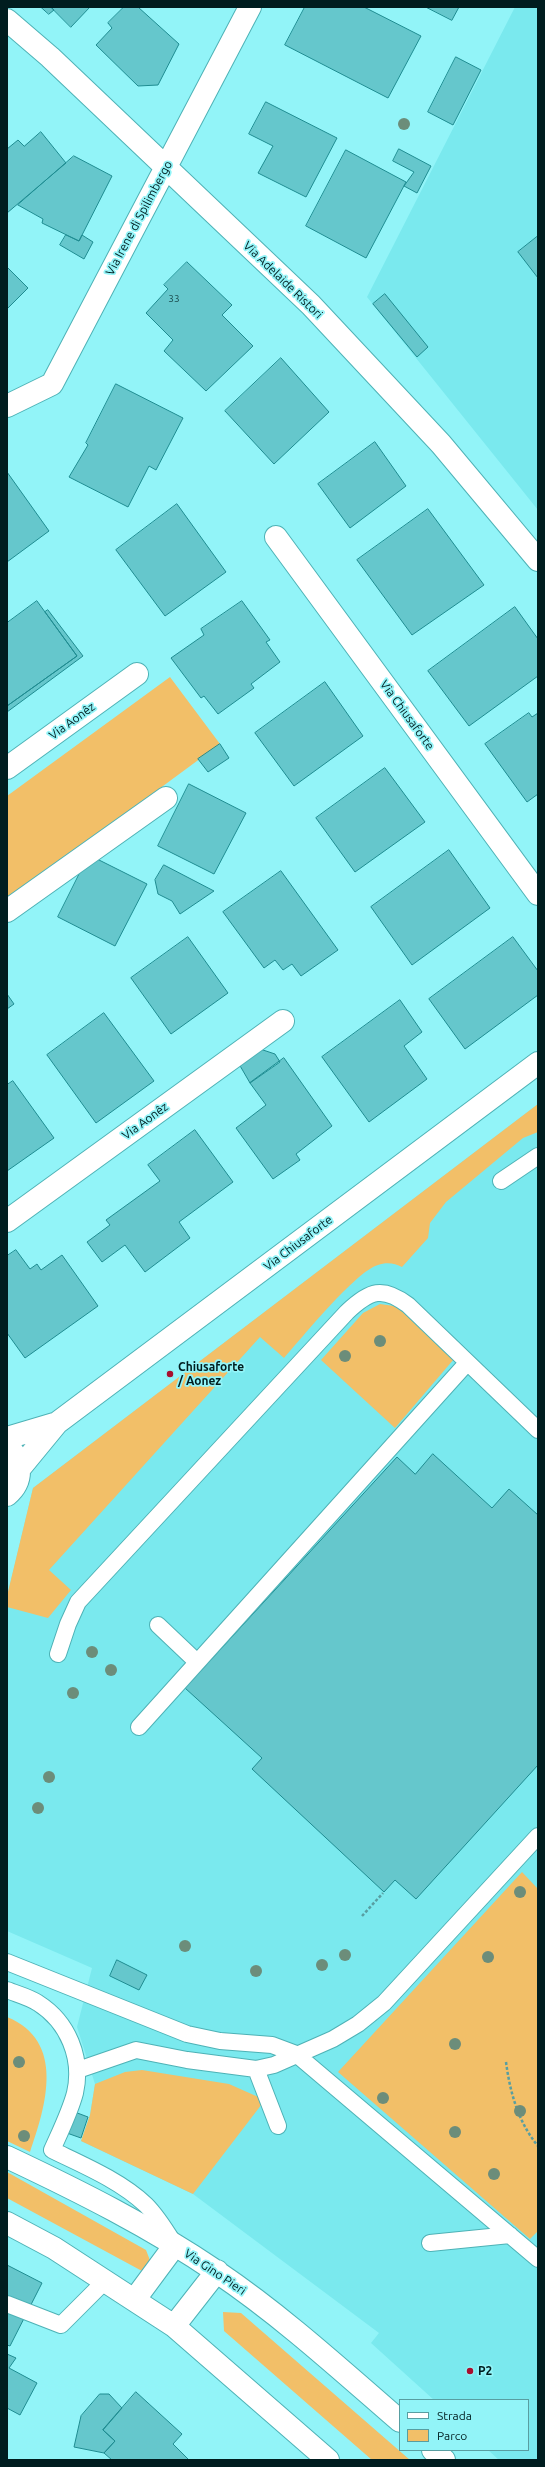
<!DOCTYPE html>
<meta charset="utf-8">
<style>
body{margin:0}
#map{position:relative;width:545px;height:2467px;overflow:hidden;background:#92f4f8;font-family:Ubuntu,sans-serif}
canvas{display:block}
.frame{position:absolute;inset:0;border:8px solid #001d1f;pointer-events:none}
.legend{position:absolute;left:399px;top:2399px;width:130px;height:52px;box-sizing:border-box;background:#92f4f8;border:1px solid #589ea1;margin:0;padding:5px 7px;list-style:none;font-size:12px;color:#001d1f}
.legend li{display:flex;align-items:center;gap:8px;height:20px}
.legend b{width:20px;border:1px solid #589ea1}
</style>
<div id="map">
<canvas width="545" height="2467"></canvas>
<div class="frame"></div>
<ul class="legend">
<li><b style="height:5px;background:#fff"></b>Strada</li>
<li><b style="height:11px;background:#f2bf68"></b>Parco</li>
</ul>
</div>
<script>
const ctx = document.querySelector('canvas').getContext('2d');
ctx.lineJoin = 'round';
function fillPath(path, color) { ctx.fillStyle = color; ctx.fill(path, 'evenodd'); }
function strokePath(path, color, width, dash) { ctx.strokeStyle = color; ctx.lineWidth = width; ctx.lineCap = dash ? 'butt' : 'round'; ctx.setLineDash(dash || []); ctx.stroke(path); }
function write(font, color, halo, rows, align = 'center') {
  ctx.font = font + ' Ubuntu,sans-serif'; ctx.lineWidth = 3.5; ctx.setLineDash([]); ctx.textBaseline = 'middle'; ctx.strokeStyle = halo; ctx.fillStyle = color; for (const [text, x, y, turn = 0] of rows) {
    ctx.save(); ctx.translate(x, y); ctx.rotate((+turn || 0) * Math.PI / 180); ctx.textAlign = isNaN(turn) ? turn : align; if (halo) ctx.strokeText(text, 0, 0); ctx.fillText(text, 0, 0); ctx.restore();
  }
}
const built = new Path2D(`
 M515 7H538V510L367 297Z
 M538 1104V2460H499L488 2450H528V2400H434L371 2343 379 2333 193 2194 81 2141 90 2115 95 2084 77 2027 92 1968 7 1931V1597L33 1488Z`);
const green = new Path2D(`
 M170 677 220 744 7 901V796Z
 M538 1104V1132L523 1138 446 1202 430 1223 428 1238 402 1267C395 1263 386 1262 378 1265 356 1271 302 1338 284 1358L260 1337 49 1570 71 1590 48 1618 7 1607V1596L33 1488Z
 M380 1304 394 1306 403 1312 454 1359 395 1428 321 1360 363 1313Z
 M522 1872 538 1889V2231L530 2239 338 2072Z
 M7 2017C66 2041 46 2106 30 2152L7 2141Z
 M142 2070 229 2084 265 2100 193 2194 81 2141 90 2115 95 2084 125 2072Z
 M7 2172 146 2250 151 2263 142 2271 7 2198Z
 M223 2312 241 2313 410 2460H372L224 2331Z`);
const building = new Path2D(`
 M41 7H51L54 10 49 14Z
 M51 7H90L71 27Z
 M124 7H138L179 44 158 85 138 86 96 45 112 28 108 23Z
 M305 7H364L421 36 388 98 285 45Z
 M426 7H459L452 20Z
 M456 57 481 70 453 125 428 112Z
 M266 102 337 138 306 197 258 173 273 146 249 134Z
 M41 132 66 163 7 213V149L18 140 24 146Z
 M399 149 431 166 417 193 404 186 414 172 393 161Z
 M346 150 406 182 366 258 306 226Z
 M74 156 112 176 79 241 42 223 43 219 18 205Z
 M66 235 79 241 82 235 93 242 84 259 60 245Z
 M538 236V278L518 252Z
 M187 262 232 305 222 315 253 346 206 391 164 351 173 340 146 313 168 289 164 285Z
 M7 267 28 288 7 309Z
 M385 294 428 347 417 357 373 304Z
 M281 358 329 412 274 464 225 411Z
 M116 384 183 418 156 470 149 466 128 507 69 477 88 445 86 443Z
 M375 442 406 486 350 528 318 484Z
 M7 472 49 531 7 562Z
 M177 504 226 572 165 616 116 550Z
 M428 509 484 585 412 635 357 560Z
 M37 601 77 656 7 706V623Z
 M242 601 270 640 266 642 280 662 251 684 254 688 218 714 204 696 201 698 171 658 204 635 201 629Z
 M515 607 538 639V676L469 726 428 671Z
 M48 610 83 656 7 712V706L77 656 45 612Z
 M325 682 363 736 294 786 255 733Z
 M529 713 532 717 538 713V794L527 802 485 744Z
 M220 744 229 758 208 772 198 759Z
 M385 768 425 822 355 872 316 818Z
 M189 784 246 813 214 874 158 846Z
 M449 850 490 908 412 965 371 907Z
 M89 855 147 884 115 946 58 917Z
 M164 865 214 891 180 914 172 901 158 894 155 880Z
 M281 871 338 950 301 976 292 964 283 970 275 960 264 968 223 912Z
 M188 937 228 993 171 1034 131 978Z
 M513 937 538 971V995L465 1049 429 999Z
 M7 994 14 1004 7 1009Z
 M400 1000 422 1032 404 1046 427 1079 369 1122 322 1057Z
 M104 1013 154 1081 96 1123 47 1055Z
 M260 1049 275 1054 280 1062 250 1083 239 1064Z
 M284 1058 332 1126 296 1154 300 1160 273 1179 236 1128 266 1105 250 1083Z
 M13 1081 54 1138 7 1171V1085Z
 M195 1130 233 1182 179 1222 190 1238 145 1272 125 1245 102 1262 87 1242 110 1225 106 1220 160 1181 148 1165Z
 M16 1250 30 1269 37 1264 41 1270 62 1255 98 1306 25 1358 7 1333V1256Z
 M433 1454 492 1508 509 1489 538 1515V1765L416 1899 395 1880 384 1892 252 1769 262 1758 185 1688 397 1457 415 1474Z
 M117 1960 147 1975 139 1990 110 1976Z
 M72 2111 88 2117 81 2138 64 2132Z
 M7 2265 42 2283 10 2346 7 2345Z
 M7 2354 16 2358 9 2368 37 2383 20 2415 7 2408Z
 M136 2392 182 2434 173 2444 189 2460H112L104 2453 115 2441 103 2430Z
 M100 2394H109L122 2408 103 2430 115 2441 104 2453 74 2447 81 2416Z`);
const path = new Path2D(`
 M362 1916 383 1893
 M506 2062C510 2092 518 2122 538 2146`);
const service = new Path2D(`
 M501 1181 538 1156
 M158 1625 197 1662
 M58 1654 68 1624 78 1602 347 1312C370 1290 383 1286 408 1305L538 1430
 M139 1727 467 1363
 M7 1962 187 2034 220 2041 272 2045 296 2054 538 2259
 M7 1990C17 1994 29 1997 38 2003 68 2022 83 2058 75 2093 70 2112 60 2132 52 2150 83 2165 121 2181 146 2205 157 2216 165 2229 173 2242
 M256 2069 278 2126
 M78 2070 136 2050 187 2060 256 2069 274 2065 333 2039 358 2024 384 2003 538 1836
 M430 2243 510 2235
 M7 2304 61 2325 105 2281`);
const minor = new Path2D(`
 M7 20 50 57 311 305 441 444 538 560
 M7 406 52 384 250 7
 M276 537 538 894
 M7 768 137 674
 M7 911 166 798
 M7 1221 283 1021`);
const tertiary = new Path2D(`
 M7 1438 54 1424
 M7 1445C22 1460 24 1481 7 1495
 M20 1468 57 1423 538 1063`);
const secondary = new Path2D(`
 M7 2157C79 2191 151 2227 217 2272 282 2316 340 2369 400 2421
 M7 2223 54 2248 174 2326 328 2460
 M135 2299 175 2245
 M174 2326 217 2271
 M433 2450 444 2460`);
const trees = [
 [404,124],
 [380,1341],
 [345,1356],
 [92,1652],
 [111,1670],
 [73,1693],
 [49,1777],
 [38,1808],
 [520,1892],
 [185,1946],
 [345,1955],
 [488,1957],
 [322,1965],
 [256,1971],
 [455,2044],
 [19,2062],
 [383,2098],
 [520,2111],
 [455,2132],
 [24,2136],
 [494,2174]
];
const markers = [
 [170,1374,4,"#a70e2e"],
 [470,2371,4,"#a70e2e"]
];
const numberNames = [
 ["33",174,299]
];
const streetNames = [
 ["Via Irene di Spilimbergo",139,218,-62],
 ["Via Adelaide Ristori",283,280,44],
 ["Via Chiusaforte",407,715,54],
 ["Via Aonêz",72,721,-36],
 ["Via Aonêz",145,1121,-36],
 ["Via Chiusaforte",298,1243,-37],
 ["Via Gino Pieri",215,2272,34]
];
const poiNames = [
 ["Chiusaforte",178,1367],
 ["/ Aonez",178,1381],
 ["P2",478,2371]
];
fillPath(built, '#7ae9ee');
fillPath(green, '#f2bf68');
fillPath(building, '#65c7cc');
strokePath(building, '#1f8c91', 1);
strokePath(service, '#4eb2b6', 18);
strokePath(minor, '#4eb2b6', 24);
strokePath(tertiary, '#4eb2b6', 24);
strokePath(secondary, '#4eb2b6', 24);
strokePath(path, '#589ea1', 2.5, [3, 2]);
strokePath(service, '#fff', 16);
strokePath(minor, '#fff', 22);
strokePath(tertiary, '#fff', 22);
strokePath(secondary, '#fff', 22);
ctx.fillStyle = '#6c8d7a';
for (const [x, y] of trees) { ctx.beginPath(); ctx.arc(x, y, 6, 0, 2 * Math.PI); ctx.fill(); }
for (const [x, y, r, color] of markers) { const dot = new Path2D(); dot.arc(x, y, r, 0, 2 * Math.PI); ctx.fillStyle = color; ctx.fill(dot); strokePath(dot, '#92f4f8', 1.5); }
write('10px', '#19484a', null, numberNames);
write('12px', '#001d1f', '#92f4f8', streetNames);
write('bold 12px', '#001d1f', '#92f4f8', poiNames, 'left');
</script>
